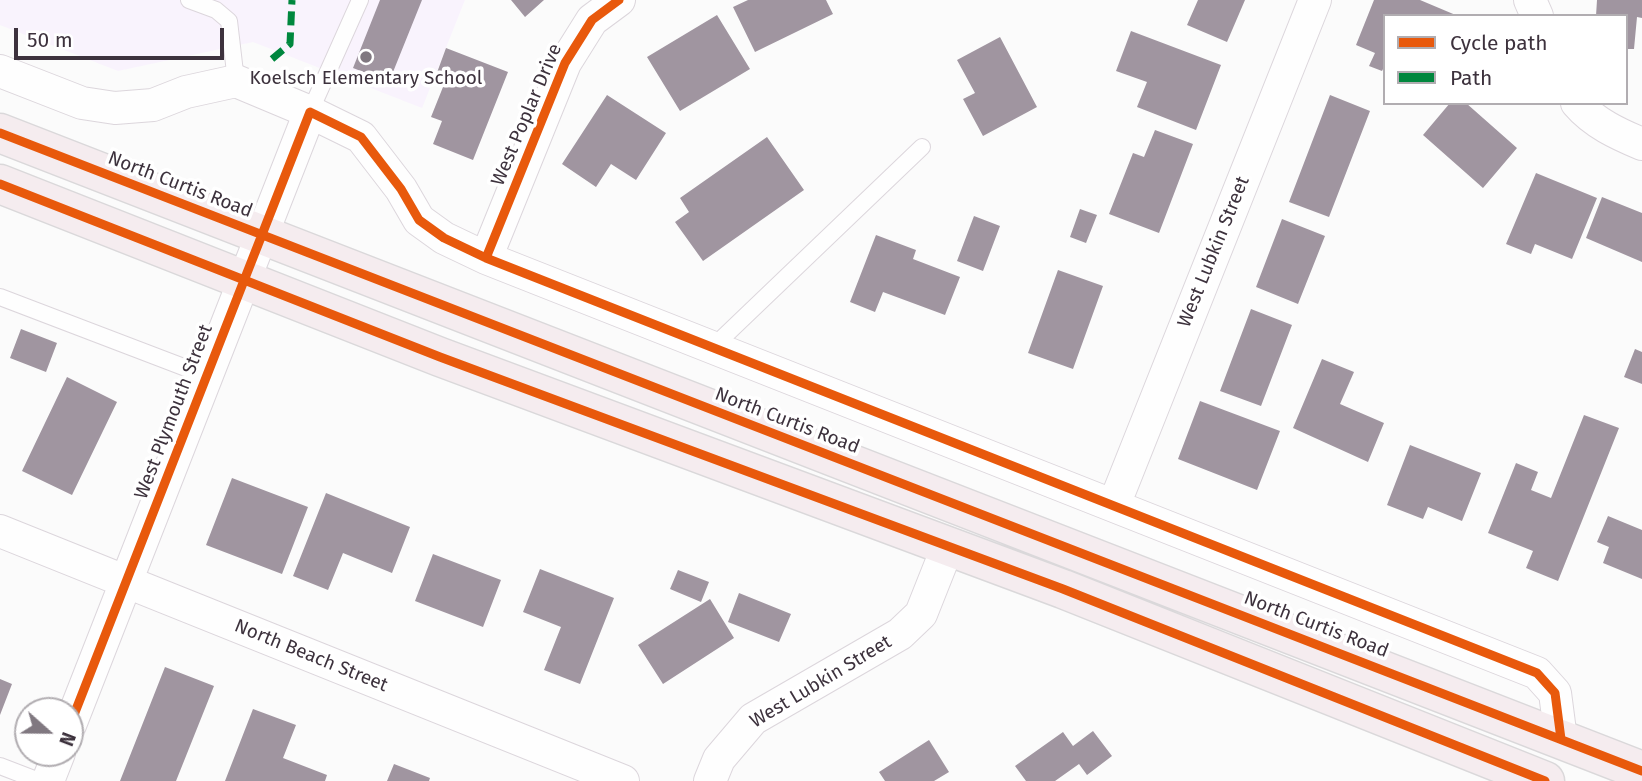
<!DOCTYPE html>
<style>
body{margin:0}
#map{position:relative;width:1642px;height:781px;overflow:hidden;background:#fbfbfb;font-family:"Fira Sans",sans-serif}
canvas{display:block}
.legend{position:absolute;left:1383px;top:14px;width:245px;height:91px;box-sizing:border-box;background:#fff;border:2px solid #b1adb1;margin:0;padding:9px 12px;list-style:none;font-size:21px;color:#3d323d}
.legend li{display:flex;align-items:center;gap:14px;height:35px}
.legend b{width:35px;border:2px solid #b1adb1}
.north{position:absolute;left:14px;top:697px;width:70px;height:70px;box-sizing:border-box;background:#fff;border:2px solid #b1adb1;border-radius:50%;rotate:111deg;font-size:19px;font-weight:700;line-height:28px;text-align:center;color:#3d323d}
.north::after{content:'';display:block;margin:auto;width:24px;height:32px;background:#807880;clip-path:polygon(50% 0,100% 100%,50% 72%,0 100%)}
.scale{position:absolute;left:14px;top:28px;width:210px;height:32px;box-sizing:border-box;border:4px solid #3d323d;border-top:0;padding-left:9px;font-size:21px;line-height:24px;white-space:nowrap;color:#3d323d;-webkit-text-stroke:5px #fff;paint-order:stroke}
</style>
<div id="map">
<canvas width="1642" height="781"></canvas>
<ul class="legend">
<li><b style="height:9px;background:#e8590c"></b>Cycle path</li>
<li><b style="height:9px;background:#00873e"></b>Path</li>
</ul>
<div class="north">N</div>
<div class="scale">50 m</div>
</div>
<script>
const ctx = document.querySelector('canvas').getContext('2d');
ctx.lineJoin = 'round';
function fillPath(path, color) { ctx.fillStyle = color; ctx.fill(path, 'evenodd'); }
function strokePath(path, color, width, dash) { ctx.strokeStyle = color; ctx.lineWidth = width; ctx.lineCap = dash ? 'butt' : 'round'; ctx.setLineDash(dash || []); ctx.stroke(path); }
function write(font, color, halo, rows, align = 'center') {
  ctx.font = font + ' "Fira Sans",sans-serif'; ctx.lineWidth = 7; ctx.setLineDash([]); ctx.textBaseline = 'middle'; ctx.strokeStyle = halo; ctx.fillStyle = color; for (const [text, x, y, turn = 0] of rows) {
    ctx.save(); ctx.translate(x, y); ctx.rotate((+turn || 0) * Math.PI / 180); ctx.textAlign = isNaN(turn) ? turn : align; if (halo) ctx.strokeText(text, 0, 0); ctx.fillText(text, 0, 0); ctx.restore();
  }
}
const education = new Path2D(`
 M0 0H465L422 108 253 42 118 71 0 25Z`);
const building = new Path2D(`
 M380 0H422L389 82 353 68Z
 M511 0H544L525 17Z
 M748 0H826L833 14 755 52 733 7Z
 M1198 0H1245L1227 42 1187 25Z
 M1374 0H1420L1458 16H1385V65L1382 71 1369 66 1375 53 1356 45Z
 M1597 0H1642V18L1637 17 1634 49H1626V16H1596Z
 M717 15 750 69 680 111 647 57Z
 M1131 31 1221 65 1196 130 1137 107 1147 82 1116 71Z
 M1000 37 1037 107 983 136 963 99 975 93 957 60Z
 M446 48 508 72 473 160 433 144 442 121 431 117 445 82 435 78Z
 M607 95 666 133 636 180 611 164 596 187 562 164Z
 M1330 95 1370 111 1329 217 1289 202Z
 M1450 103H1466L1517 148 1483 188 1423 135Z
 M1155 130 1193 144 1159 233 1109 214 1133 153 1144 157Z
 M767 137 804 190 703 261 675 222 689 212 680 198Z
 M1536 173 1597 198 1572 259 1535 244 1531 254 1506 244Z
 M1602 197 1642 213V262L1586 238Z
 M1080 209 1097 215 1086 243 1070 237Z
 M974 216 1000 226 983 271 957 261Z
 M1282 219 1325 236 1298 304 1256 287Z
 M876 235 916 250 913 259 960 277 945 315 883 292 875 312 850 302Z
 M1058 270 1103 286 1073 369 1028 353Z
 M1251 309 1292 325 1261 406 1220 391Z
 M21 329 57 343 46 372 10 358Z
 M1635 349 1642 352V384L1624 377Z
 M1322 359 1354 372 1340 404 1384 423 1368 462 1293 428Z
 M67 377 117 402 72 495 22 471Z
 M1200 401 1280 431 1257 490 1178 459Z
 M1584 415 1619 428 1558 581 1526 568 1533 551 1488 533 1516 463 1538 472 1531 490 1551 498Z
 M1410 445 1481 473 1462 521 1428 507 1423 519 1387 505Z
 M232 478 308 507 282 574 206 545Z
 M326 493 410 527 392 573 343 553 328 590 293 576Z
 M1608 516 1642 530V579L1603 563 1609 547 1597 542Z
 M433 554 501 580 483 627 415 601Z
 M540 569 614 598 580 684 544 670 561 627 523 612Z
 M678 570 709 582 701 602 670 589Z
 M739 593 791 614 779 642 728 622Z
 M710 599 734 638 663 684 638 645Z
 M165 667 214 686 176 781H120Z
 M0 679 12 684 0 715Z
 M253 709 296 725 283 758 327 775 325 781H225Z
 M1093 731 1112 756 1087 775 1079 764 1055 781H1026L1015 766 1063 732 1073 746Z
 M929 740 949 772 934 781H885L879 772Z
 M394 764 430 778 429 781H387Z`);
const lane = new Path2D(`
 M189 0 216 10 229 21 236 81
 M310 112 360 0
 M0 297 207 376
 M712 348 922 147
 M0 766 39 781`);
const street = new Path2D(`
 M1530 0 1537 16
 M0 71 82 103 115 108 153 105 186 92 236 81 310 112 361 137 401 189 419 220 444 238 486 258 1537 673 1555 693 1561 739
 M1577 103C1594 123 1618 134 1642 144
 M486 258 565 63 592 20 619 0
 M1114 505 1315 0
 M0 531 623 781
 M70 725 310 112
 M48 781 59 753
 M710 781 719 759 753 719 900 634 921 614 948 546`);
const primary = new Path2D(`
 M0 133 1642 771
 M0 184 440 357 1063 589 1545 781`);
const quiet = new Path2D(`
 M272 59 290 44 292 0`);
const cycleway = new Path2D(`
 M0 133 1642 771
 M0 184 440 357 1063 589 1545 781
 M486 258 565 63 592 20 619 0
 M70 725 310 112 361 137 401 189 419 220 444 238 486 258 1537 673 1555 693 1561 739`);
const markers = [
 [366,57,7,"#807880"]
];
const poiNames = [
 ["Koelsch Elementary School",366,79]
];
const streetNames = [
 ["West Poplar Drive",527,115,-67],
 ["North Curtis Road",180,185,21],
 ["West Lubkin Street",1214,252,-68],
 ["West Plymouth Street",174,412,-69],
 ["North Curtis Road",787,421,21],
 ["North Curtis Road",1316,625,21],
 ["North Beach Street",311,656,22],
 ["West Lubkin Street",821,682,-31]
];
fillPath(education, '#f9f3fd');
fillPath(building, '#a095a0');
strokePath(lane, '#dcd6dc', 18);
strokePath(street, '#dcd6dc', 34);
strokePath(primary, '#dad8da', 41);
strokePath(lane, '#fefefe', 16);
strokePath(street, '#fefefe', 32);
strokePath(primary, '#f5ecef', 38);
strokePath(quiet, '#00873e', 7, [14, 7]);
strokePath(cycleway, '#e8590c', 9);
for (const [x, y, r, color] of markers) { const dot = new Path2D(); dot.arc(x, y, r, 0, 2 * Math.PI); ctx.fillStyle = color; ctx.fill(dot); strokePath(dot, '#fff', 2.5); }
write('19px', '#3d323d', '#fff', poiNames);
write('19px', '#3d323d', '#fff', streetNames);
</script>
